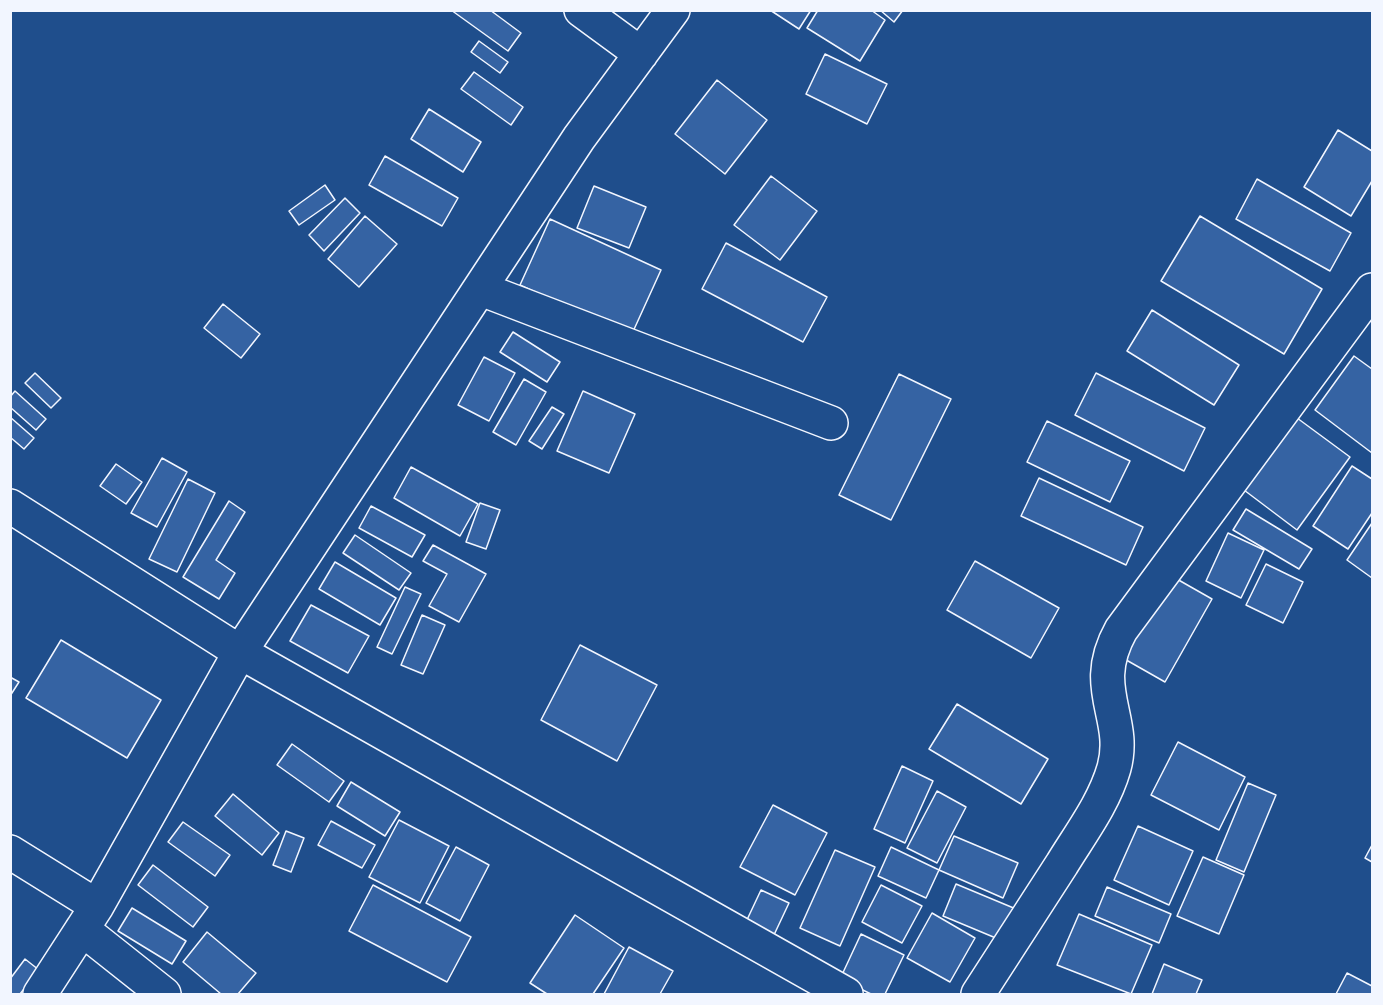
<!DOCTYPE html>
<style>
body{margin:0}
#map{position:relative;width:1383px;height:1005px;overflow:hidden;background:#1f4e8c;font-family:"Fira Sans",sans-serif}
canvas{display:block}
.frame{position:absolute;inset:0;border:12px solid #f2f6ff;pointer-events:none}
</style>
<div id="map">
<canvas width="1383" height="1005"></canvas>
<div class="frame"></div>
</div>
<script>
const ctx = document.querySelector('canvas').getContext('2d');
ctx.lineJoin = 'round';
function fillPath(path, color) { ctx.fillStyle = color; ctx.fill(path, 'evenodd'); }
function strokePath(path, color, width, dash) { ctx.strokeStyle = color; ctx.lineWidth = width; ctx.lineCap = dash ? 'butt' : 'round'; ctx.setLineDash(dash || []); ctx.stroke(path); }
const building = new Path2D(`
 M451 10H490L521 33 508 51Z
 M770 10H811L799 29Z
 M818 10H871L885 20 860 61 807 28Z
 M880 10H903L894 22Z
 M479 41 508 62 500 73 471 52Z
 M825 54 887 84 867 124 806 94Z
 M474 72 523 107 511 125 461 89Z
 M717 80 767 120 725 174 675 134Z
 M429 109 481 142 463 172 411 139Z
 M1338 130 1372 151V181L1351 216 1304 187Z
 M385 156 458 198 442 226 369 185Z
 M771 176 817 211 780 260 734 225Z
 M1257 179 1351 233 1330 271 1236 219Z
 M325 185 335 200 299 225 289 211Z
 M594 186 646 207 629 248 577 228Z
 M345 198 360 213 324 251 309 235Z
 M365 216 397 244 359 287 328 259Z
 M1200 216 1322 289 1284 354 1161 281Z
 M550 219 661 270 631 336 520 285Z
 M726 243 827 297 803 342 702 289Z
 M223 304 260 334 241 358 204 328Z
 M1152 310 1239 365 1214 405 1127 351Z
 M513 332 560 362 547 382 500 352Z
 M1354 356 1372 369V453L1315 410Z
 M484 357 515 373 489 421 458 405Z
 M35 373 61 398 51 408 25 383Z
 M1096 373 1205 428 1184 471 1075 415Z
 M899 374 951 399 891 520 839 495Z
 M524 379 546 392 516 445 493 432Z
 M15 391 46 419 36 430 10 407V397Z
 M583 391 635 414 609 473 557 451Z
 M552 407 564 414 542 449 529 441Z
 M1293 415 1350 457 1297 530 1240 487Z
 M10 417 34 438 24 449 10 437Z
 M1047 421 1130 461 1110 502 1027 462Z
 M162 458 187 472 157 527 131 513Z
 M116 464 142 482 126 504 100 486Z
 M1352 466 1372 479V513L1348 549 1313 526Z
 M411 467 478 504 460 536 394 498Z
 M1039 478 1143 527 1126 565 1021 516Z
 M188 479 215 493 177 572 149 559Z
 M229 501 245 512 216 560 235 573 219 599 183 577Z
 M480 503 500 510 486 549 466 542Z
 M371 506 425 535 412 557 359 528Z
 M1246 509 1312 549 1299 569 1233 530Z
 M1372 523V578L1347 560Z
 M1228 533 1264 550 1241 598 1206 581Z
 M355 535 411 573 399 590 343 553Z
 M433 545 486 574 459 622 429 606 447 574 423 561Z
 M975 561 1059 608 1031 658 947 610Z
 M335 562 396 598 380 625 319 589Z
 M1266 564 1303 582 1283 623 1246 605Z
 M1168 574 1212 599 1165 682 1121 657Z
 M405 587 421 594 392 654 377 647Z
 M311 605 369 636 348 673 290 641Z
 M422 615 445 625 423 674 401 665Z
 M61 640 161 700 127 758 26 698Z
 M580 645 657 685 617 761 541 720Z
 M10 677 19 682 10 696Z
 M957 704 1048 759 1021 804 929 749Z
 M1178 742 1245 777 1219 830 1151 795Z
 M292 744 344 781 329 802 277 765Z
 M902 766 933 781 905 843 874 829Z
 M351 782 400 812 385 836 337 806Z
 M1248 783 1276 795 1244 872 1216 860Z
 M937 791 966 807 937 863 907 848Z
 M233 794 279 833 262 855 215 816Z
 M773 805 827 833 795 895 740 867Z
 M399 820 449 846 420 903 369 877Z
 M331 821 375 845 362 868 318 845Z
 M183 822 230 855 215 876 168 842Z
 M1138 826 1193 851 1169 905 1114 880Z
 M286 831 304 838 291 872 273 865Z
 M954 836 1018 863 1003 898 939 870Z
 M1372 845V862L1365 858Z
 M456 847 489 865 460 921 426 903Z
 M891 847 939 870 926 898 878 876Z
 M835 850 875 867 840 946 800 928Z
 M1203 857 1244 875 1219 934 1177 916Z
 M153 865 208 907 193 927 138 885Z
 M956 884 1016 909 1003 941 943 916Z
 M373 885 471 937 447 982 349 931Z
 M881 885 922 906 902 943 862 922Z
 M1107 887 1171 914 1159 943 1095 916Z
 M761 890 789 903 773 937 745 924Z
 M132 908 186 941 172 964 118 931Z
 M932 913 975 938 950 982 907 958Z
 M1079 914 1152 945 1131 994 1057 965Z
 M575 915 624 948 593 994H547L530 983Z
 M207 932 256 973 238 994H221L183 962Z
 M861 934 904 955 885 994H871L840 979Z
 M629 947 673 971 660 994H604Z
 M25 959 39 970 20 994H10V979Z
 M1164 964 1202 980 1196 994H1152Z
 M1347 973 1372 986V994H1336Z`);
const minor = new Path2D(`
 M581 10 641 54
 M481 289 831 423
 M10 506 240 652 579 138 673 10
 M10 852 97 906
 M82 929 164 994
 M40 994 97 906 240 652 846 994
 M978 994C1006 951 1034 907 1062 864 1081 833 1104 803 1114 768 1128 717 1088 689 1121 630L1372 290`);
fillPath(building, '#3563a3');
strokePath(building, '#f2f6ff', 1.5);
strokePath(minor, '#f2f6ff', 36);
strokePath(minor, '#1f4e8c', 33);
</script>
